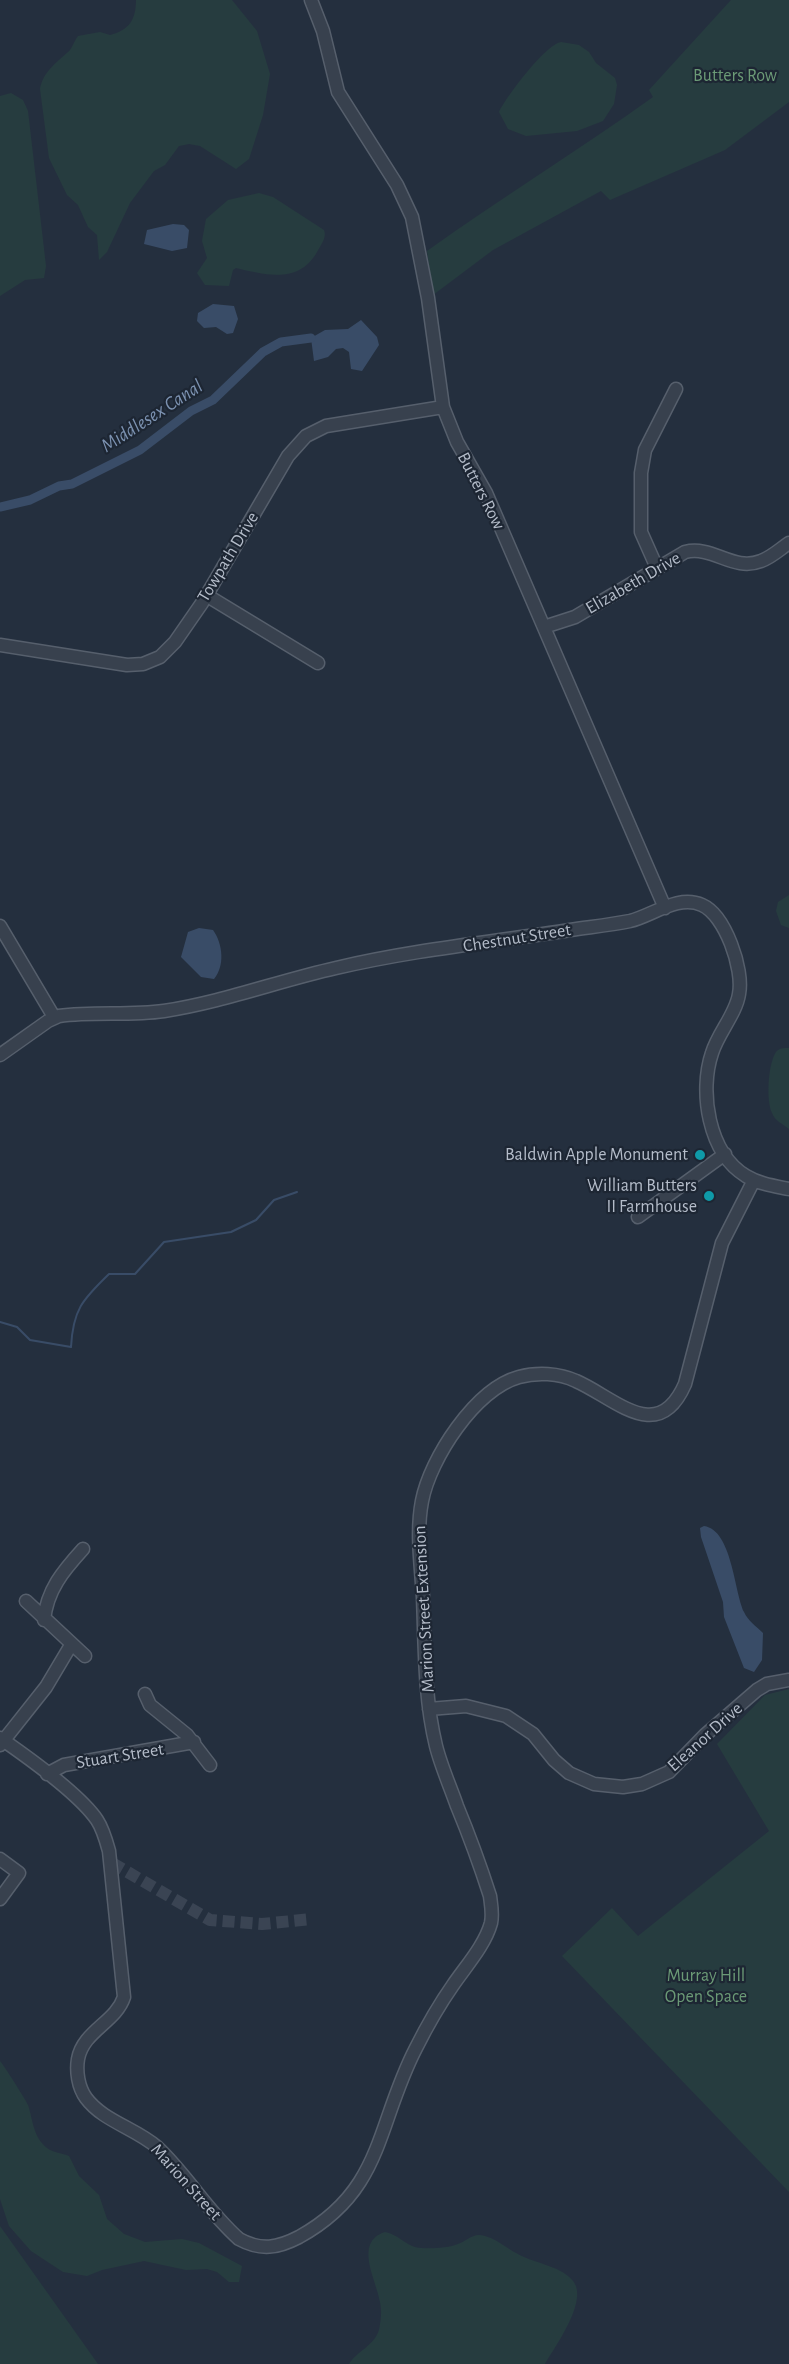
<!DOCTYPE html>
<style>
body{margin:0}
canvas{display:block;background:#242f3e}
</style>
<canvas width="789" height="2364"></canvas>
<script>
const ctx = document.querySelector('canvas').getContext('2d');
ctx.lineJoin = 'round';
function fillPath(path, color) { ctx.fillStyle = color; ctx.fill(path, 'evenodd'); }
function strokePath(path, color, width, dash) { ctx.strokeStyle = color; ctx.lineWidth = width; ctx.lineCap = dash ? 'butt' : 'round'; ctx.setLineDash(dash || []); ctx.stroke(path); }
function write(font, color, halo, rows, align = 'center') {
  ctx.font = font + ' "Alegreya Sans",sans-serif'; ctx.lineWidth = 4.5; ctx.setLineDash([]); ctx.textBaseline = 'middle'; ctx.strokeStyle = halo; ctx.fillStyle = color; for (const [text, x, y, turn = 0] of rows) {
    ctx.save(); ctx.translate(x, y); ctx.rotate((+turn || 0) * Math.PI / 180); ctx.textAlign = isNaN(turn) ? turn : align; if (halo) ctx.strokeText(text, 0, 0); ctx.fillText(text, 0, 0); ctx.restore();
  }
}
const green = new Path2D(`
 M136 0H232L257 31 270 74 263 115 249 159 236 169 200 146 189 144 179 146 165 165 154 171 130 203 107 252 99 260 97 235 88 227 78 205 67 195 49 158 40 89C43 72 56 63 68 52 72 49 74 41 78 36L100 32 110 35C129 30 136 20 136 0Z
 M731 0H789V102L725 150 610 200 601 191 493 250 433 295 427 251C501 198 579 150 653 97L649 90Z
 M561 42 579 45 589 52 596 63 615 78 617 85 614 104 603 121 577 131 526 136 508 129 499 112C507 96 545 45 561 42Z
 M11 93 23 100 28 111 46 266 44 278 25 280 0 296V96Z
 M259 193 273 197 324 230C327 237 321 245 317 252 299 284 266 275 236 268L233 270 229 286 205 285 197 273 207 258 202 241 206 219 228 200Z
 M789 895V928L781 925 776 911 778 902Z
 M789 1048V1129C783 1124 775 1121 772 1113 766 1100 768 1064 776 1052 779 1048 784 1048 789 1048Z
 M789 1689V2192L562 1956 612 1908 638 1936 769 1831 717 1744 765 1695Z
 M0 2061C3 2064 26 2100 28 2105 33 2120 33 2137 47 2148 54 2153 62 2153 69 2156L79 2176 99 2195 107 2219 124 2234 145 2242 182 2239 199 2243 242 2266 239 2282H229L217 2272 207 2269 186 2270 144 2261 102 2270 87 2276 63 2272 31 2251 9 2226 0 2199Z
 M0 2226 98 2364H0Z
 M385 2232C400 2235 406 2247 421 2248 431 2249 449 2248 458 2244 465 2242 471 2235 479 2235 495 2236 509 2251 524 2257 539 2264 562 2267 573 2281 589 2300 555 2347 545 2364H349C357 2351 374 2346 379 2330 381 2320 382 2312 380 2302 377 2281 353 2242 385 2232Z`);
const water = new Path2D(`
 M173 224 184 225 189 230 187 248 172 251 144 244 147 230Z
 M213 304 234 306 238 319 233 333 227 334 216 327 204 328 197 321 198 313Z
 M361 320 377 337 379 345 362 371 351 369 349 352 343 348 336 349 328 357 314 361 311 338 325 330 348 329Z
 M199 928 213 930C223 944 225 966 214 979L201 977 181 957 188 932Z
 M704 1526C732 1530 734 1591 744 1612 748 1621 756 1626 763 1633L762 1660 754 1672 744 1668 724 1617 723 1602 701 1537 700 1528Z`);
const stream = new Path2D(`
 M0 1322 17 1327 30 1340 71 1347C73 1310 82 1300 109 1274H135L164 1242 231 1232 256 1220 274 1200 297 1192`);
const canal = new Path2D(`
 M0 507 30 500 59 486 72 484 140 450 191 411 213 400 263 352 281 342 311 338`);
const minorTunnel = new Path2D(`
 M112 1863 210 1920 262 1924 312 1919`);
const minor = new Path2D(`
 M311 0 323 31 338 92 397 185 412 217 428 298 443 407 457 442 486 493 665 908
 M657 568 641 532V473L645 450 676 389
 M206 595 318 663
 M544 627 575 617 685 552C713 545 733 572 761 561 772 557 780 549 789 543
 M0 645 127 665 143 664 160 657 175 642 202 603 288 456 306 436 326 426 443 407
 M0 926 54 1017
 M0 1055 48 1021 59 1016C94 1011 129 1016 164 1011 223 1002 278 981 336 968 412 950 492 942 570 930 590 927 610 925 630 921 652 916 678 894 702 905 725 915 744 969 739 994 736 1014 718 1033 712 1053 699 1091 708 1153 746 1176 759 1184 774 1186 789 1189
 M638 1217 725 1154
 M26 1601 85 1656
 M44 1620C47 1590 63 1571 83 1549
 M145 1694 150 1705 187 1735 210 1765
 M429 1709 466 1706 506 1716 533 1734 554 1760 569 1773 594 1784 623 1787 642 1784 669 1772 705 1735 757 1690 767 1684 789 1680
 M0 1738C26 1756 80 1795 97 1820 103 1829 106 1840 109 1851L124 1997C116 2022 83 2031 78 2059 76 2071 78 2087 86 2098 103 2121 135 2128 157 2147 187 2175 208 2212 239 2239 261 2251 278 2248 299 2237 384 2190 376 2125 416 2048 427 2026 439 2005 453 1985 466 1966 485 1945 491 1923 493 1914 491 1904 490 1896 480 1865 469 1835 457 1806 450 1786 441 1766 436 1746 424 1697 425 1646 423 1597 421 1565 416 1532 422 1501 430 1459 475 1389 519 1377 537 1372 559 1373 576 1381 615 1398 658 1446 685 1384L722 1243 754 1180
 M0 1745 46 1687 71 1645
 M47 1774 64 1765 194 1742
 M0 1859 19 1873 0 1899`);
const markers = [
 [700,1155,6,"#0f9aa8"],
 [709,1196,6,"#0f9aa8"]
];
const parkNames = [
 ["Butters Row",735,76],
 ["Murray Hill",706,1976],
 ["Open Space",706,1997]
];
const streetNames = [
 ["Butters Row",481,491,63],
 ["Towpath Drive",228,557,-59],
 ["Elizabeth Drive",633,583,-30],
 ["Chestnut Street",517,938,-9],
 ["Marion Street Extension",424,1609,-93],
 ["Eleanor Drive",705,1737,-42],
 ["Stuart Street",120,1756,-9],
 ["Marion Street",186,2182,48]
];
const poiNames = [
 ["Baldwin Apple Monument",688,1155],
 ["William Butters",697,1186],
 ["II Farmhouse",697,1207]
];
const waterNames = [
 ["Middlesex Canal",152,416,-33]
];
fillPath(green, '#263c3f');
fillPath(water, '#394c67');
strokePath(stream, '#394c67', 2);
strokePath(canal, '#394c67', 9);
strokePath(minorTunnel, '#3a4453', 12, [12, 6]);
strokePath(minor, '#565f6c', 15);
strokePath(minor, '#38414e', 12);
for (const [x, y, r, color] of markers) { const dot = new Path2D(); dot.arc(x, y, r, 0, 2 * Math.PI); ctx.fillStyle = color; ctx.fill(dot); strokePath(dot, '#1d2633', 2); }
write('18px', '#6b9a76', '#1d2633', parkNames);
write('18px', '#b4bcc9', '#1d2633', streetNames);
write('18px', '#b4bcc9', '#1d2633', poiNames, 'right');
write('italic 20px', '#7c92b1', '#1d2633', waterNames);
</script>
